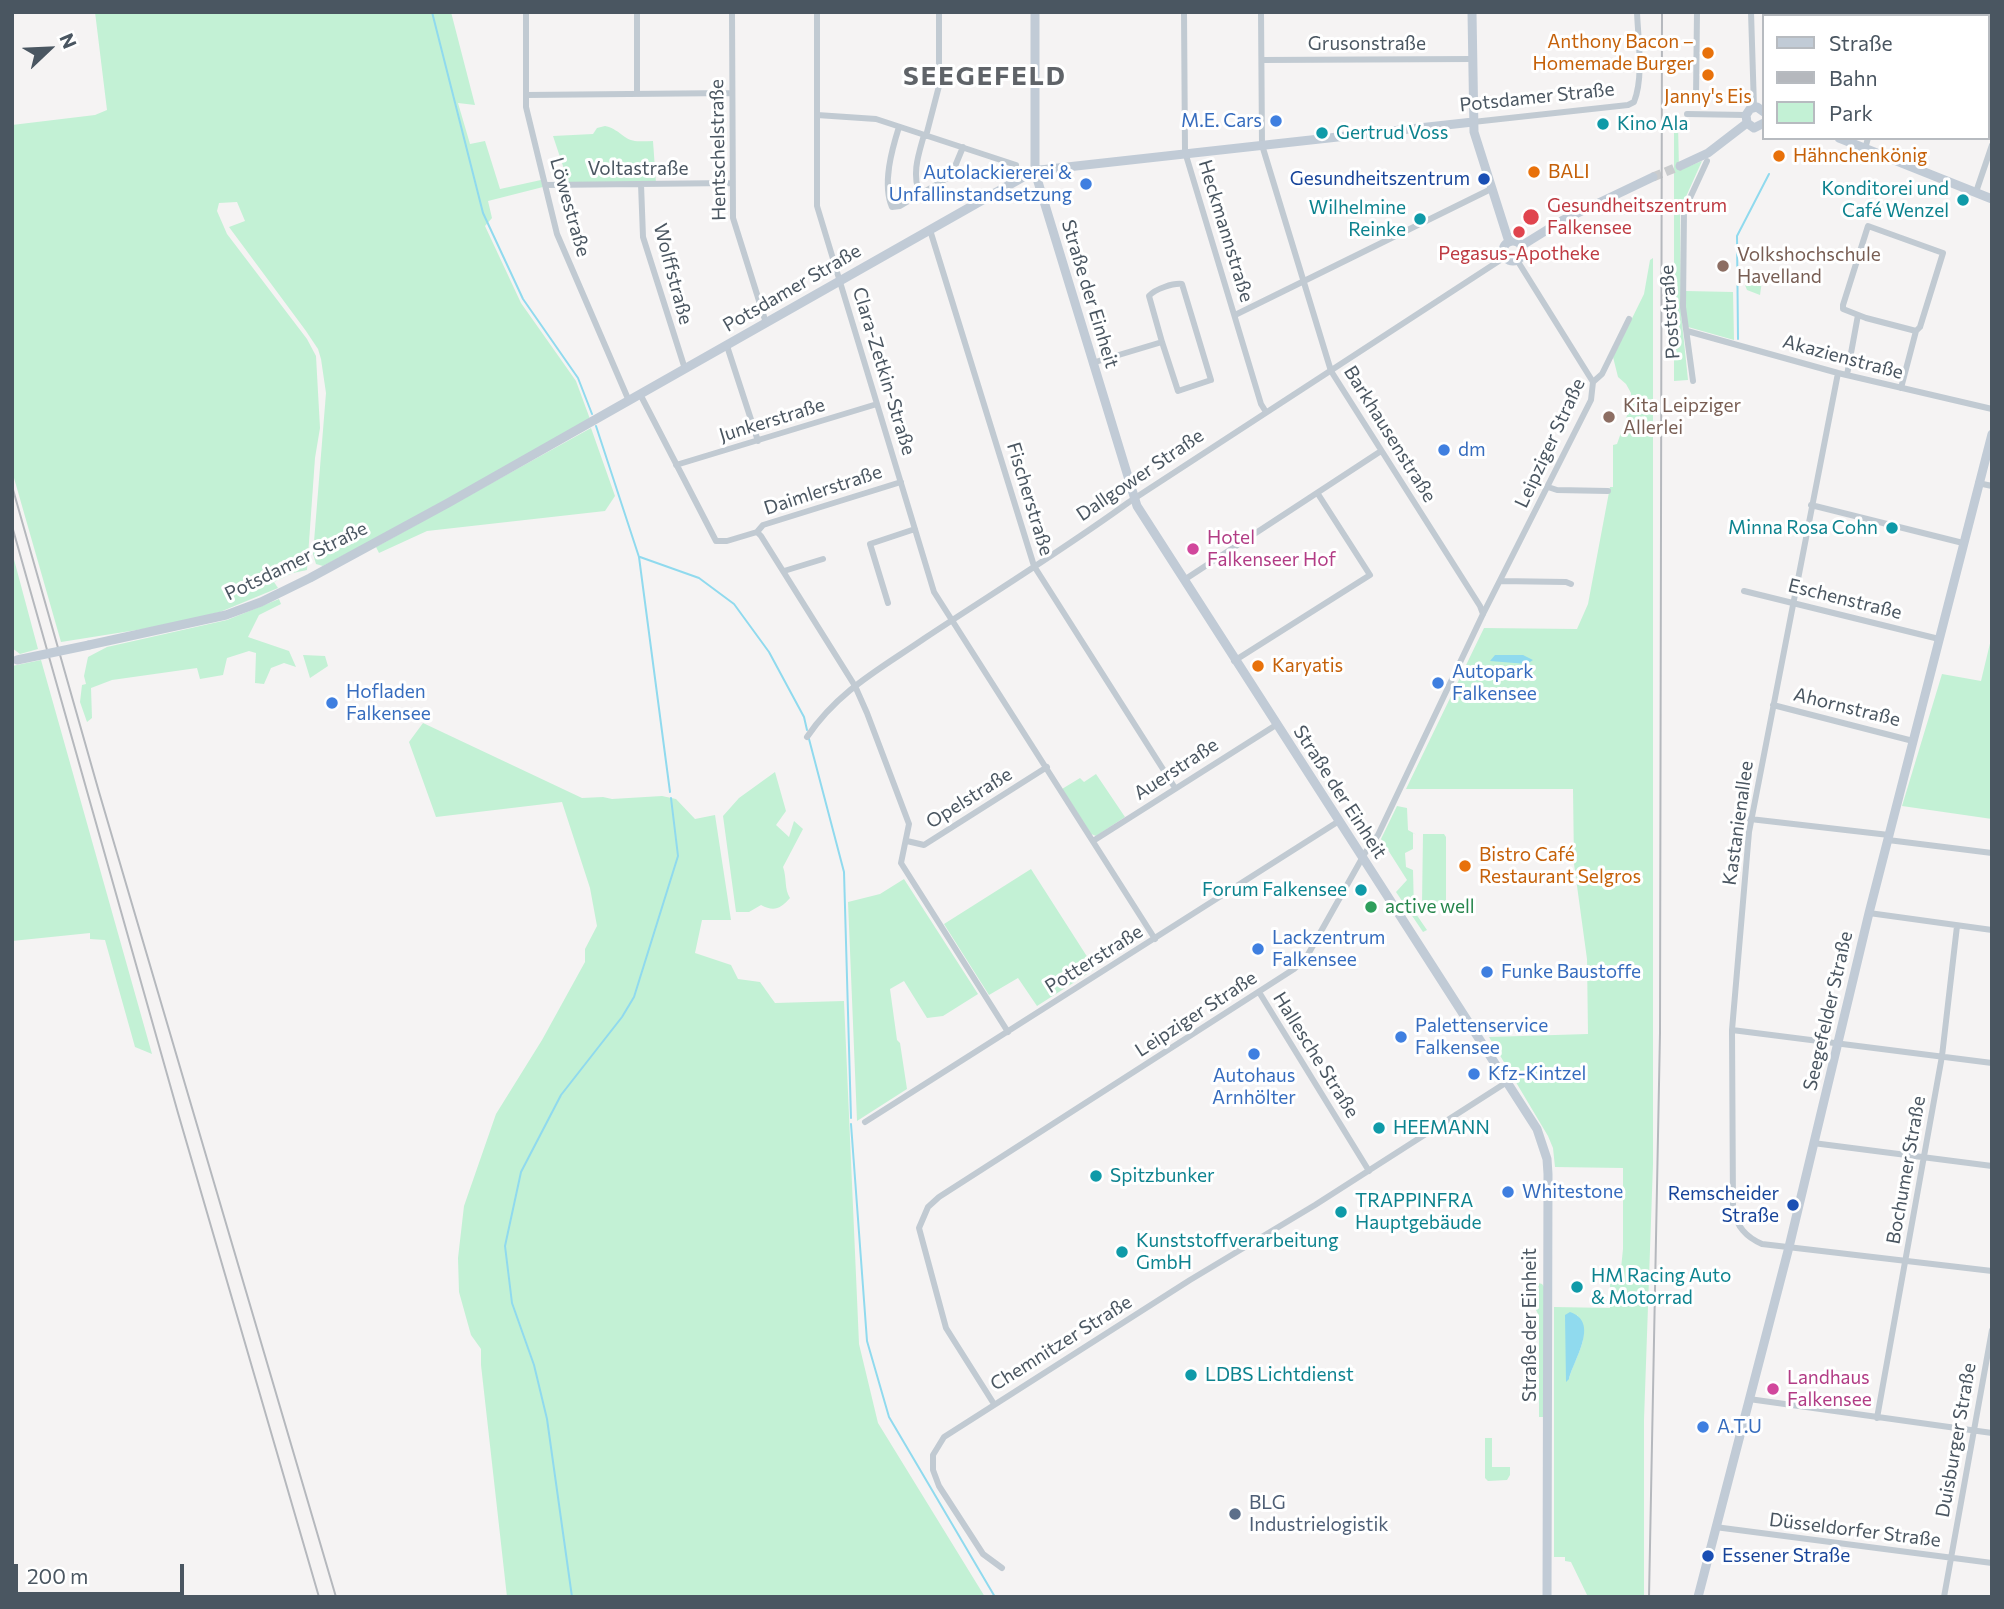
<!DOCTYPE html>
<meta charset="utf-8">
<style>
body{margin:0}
#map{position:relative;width:2004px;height:1609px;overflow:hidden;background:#f5f3f3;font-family:Commissioner,sans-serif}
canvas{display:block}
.frame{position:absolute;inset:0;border:14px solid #4a5661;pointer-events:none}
.legend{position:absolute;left:1762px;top:14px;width:228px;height:126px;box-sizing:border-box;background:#fff;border:2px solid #b7bbc0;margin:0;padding:9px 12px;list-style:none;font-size:21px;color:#4a5661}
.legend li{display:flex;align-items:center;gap:14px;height:35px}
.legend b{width:35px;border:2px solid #b7bbc0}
.north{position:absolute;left:14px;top:14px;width:70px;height:70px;-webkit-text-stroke:5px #fff;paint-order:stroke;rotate:67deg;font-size:19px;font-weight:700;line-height:28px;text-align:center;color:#4a5661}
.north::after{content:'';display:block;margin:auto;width:24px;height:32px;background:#4a5661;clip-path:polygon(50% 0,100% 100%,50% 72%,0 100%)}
.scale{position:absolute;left:14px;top:1564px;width:170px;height:32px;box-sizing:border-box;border:4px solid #4a5661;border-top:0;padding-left:9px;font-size:21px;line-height:24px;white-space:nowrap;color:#4a5661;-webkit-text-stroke:5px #fff;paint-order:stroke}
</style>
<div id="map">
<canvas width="2004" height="1609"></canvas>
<div class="frame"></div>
<ul class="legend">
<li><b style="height:9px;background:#c1cbd6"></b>Straße</li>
<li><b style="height:9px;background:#b5b8bd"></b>Bahn</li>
<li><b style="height:19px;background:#c3f1d5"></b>Park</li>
</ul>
<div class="north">N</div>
<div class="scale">200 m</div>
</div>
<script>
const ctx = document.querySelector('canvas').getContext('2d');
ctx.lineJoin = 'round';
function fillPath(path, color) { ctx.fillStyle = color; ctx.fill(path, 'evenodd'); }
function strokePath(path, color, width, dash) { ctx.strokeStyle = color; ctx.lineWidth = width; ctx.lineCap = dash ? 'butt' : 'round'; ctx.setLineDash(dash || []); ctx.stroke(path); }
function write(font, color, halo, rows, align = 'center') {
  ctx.font = font + ' Commissioner,sans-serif'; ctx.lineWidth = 6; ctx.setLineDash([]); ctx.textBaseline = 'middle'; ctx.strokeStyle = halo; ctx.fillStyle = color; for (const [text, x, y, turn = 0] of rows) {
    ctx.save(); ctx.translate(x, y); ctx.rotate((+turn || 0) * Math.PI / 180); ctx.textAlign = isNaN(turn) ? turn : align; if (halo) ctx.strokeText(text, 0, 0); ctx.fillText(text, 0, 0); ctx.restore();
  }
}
const green = new Path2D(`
 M95 12H451L475 105 458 103 470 144 485 141 500 189 541 180 543 187 488 201 492 218 485 226 521 303 576 381 590 419 424 513 323 566 316 564 313 554 326 393 321 359 318 349 306 331 229 227 245 221 237 202 219 203 217 211 227 234 307 339 316 356 320 428 315 458 307 570 293 573 274 582 278 588 220 612 162 626 61 642 12 471V125L95 115 107 110Z
 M1674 123H1678L1679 170 1702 161 1680 210 1681 313 1688 380 1674 381Z
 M605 126C614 128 618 132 625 137 633 143 644 141 653 141L656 183 569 184 553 136 593 134 597 128Z
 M1653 258V1164L1644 1420V1597H1588L1571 1562 1565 1561V1557H1554V1307L1610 1308V1279L1620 1278 1623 1249V1168L1555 1167 1553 1148 1548 1136 1489 1037 1588 1034 1587 959 1574 864 1573 789H1406L1484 628 1577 629 1588 604 1610 487H1613V445L1617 444 1631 404V393L1626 384 1618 377 1613 357 1644 294 1650 260ZM1577 1315C1593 1337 1575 1355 1569 1379Z
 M1747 277 1762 281 1760 295 1747 290 1745 285Z
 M1686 291 1733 292 1734 340 1688 327 1685 307Z
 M591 428 615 496 605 511 427 531 379 553 376 547Z
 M12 552 38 649 20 654 12 648Z
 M279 599 281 604 259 615 248 637 289 651 296 667 284 663 271 668 264 684 255 683 256 653 249 651 227 658 223 675 200 679 197 668 112 680 91 688 92 718 87 722 80 702 82 685 86 684 84 676 88 657 107 647 227 620Z
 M1992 635V819L1902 806 1942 674 1981 681Z
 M303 655 325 656 328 666 310 678Z
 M41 660 152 1054 135 1047 105 940 90 939V933L12 941V666Z
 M423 723 582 798 603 797 612 799 662 796 676 799 695 819 715 815 731 920H702L695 953 731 965 738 979 760 982 775 1003 844 1001 859 1344 878 1423 985 1597H507L481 1365V1349L471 1335 459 1292 458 1258 464 1206 496 1114 542 1040 585 962V949L597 926 590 888 562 802 436 817 409 742Z
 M775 772 786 811 776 825 789 837 794 821 803 829 783 867C787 878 784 889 790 898 780 909 774 912 761 905L749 912H736L723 816 739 798Z
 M1096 774 1125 817 1096 836 1091 834 1062 789 1080 778 1084 782Z
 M1397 806 1407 808 1408 830 1417 835 1413 833V849L1405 853 1406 867 1413 870 1414 911 1427 930 1423 932 1396 892 1407 880 1381 839Z
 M1423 834H1444L1446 837V903L1442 907H1426L1422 904Z
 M1031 869 1095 969 1037 1006 1018 978 989 995 944 924Z
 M904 879 978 994 943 1016 927 1018 904 981 890 989 897 1040 900 1043 907 1089 857 1121 848 902 880 894Z
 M1535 1282 1542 1284 1545 1288 1544 1417H1539V1316L1535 1308 1523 1299V1290Z
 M1485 1438H1492V1467H1510V1475L1507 1480 1488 1481 1485 1478Z`);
const water = new Path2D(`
 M1495 655H1523L1533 660 1527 664 1490 661Z
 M1570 1312C1600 1322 1574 1359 1569 1379L1566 1382 1565 1315Z`);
const stream = new Path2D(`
 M432 12 483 213 523 299 578 378 592 414
 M1738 339 1737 236 1769 174
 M596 426 639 557 670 792
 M640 557 699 578 734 604 769 652 804 717 807 730
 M809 739 844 872 851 1118
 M851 1124 867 1341 889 1417 995 1597
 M572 1597 547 1419 534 1365 512 1303 505 1246 521 1172 561 1095 622 1017 634 997 678 856 671 798`);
const secondaryTunnel = new Path2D(`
 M1653 177 1680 166`);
const street = new Path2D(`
 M526 12V107L557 234 629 401
 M637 12V94
 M732 12 733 218 766 323
 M817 12V206L934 592 1155 939
 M1184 12 1185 152 1261 404 1266 412
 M1261 12 1262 145 1331 371 1480 606 1483 614
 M1697 12 1696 98 1699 102 1705 104
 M1751 12 1754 107
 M1850 16 1851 12
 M1898 16V12
 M1262 60 1472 59
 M526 95 732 93
 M1687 114 1746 115
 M817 115 876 119 1016 165
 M1473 122 1628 105 1634 102C1644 77 1638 39 1637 12
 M899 127C892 149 882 184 892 207L900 206 951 176 963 147
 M926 136 939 86V12
 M1865 149 1868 138
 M641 184 643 237 685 369
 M545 185 732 183
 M1976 192 1992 145
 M920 193C911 175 919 153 924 135
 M930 230 1034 566 1175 788
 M1517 260 1593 382
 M1235 315 1491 189
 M1687 331 1838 373 1992 409
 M727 346 758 441
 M1092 363 1162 342 1178 391 1211 380 1182 284C1173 283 1155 289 1149 296L1162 342
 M1838 373 1749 832 1732 1030 1733 1209C1737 1227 1746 1237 1762 1244L1992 1271
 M1847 375 1858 315
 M1693 381 1683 307 1684 211 1707 161
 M1901 388 1916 331 1920 327 1943 253 1868 226 1843 305V309L1866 318 1916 331
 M640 394 716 541H727L757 532 761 536 855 686 867 713 909 824 901 863 1008 1032
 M676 465 877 404
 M1978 483 1992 486
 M1548 487 1557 490 1608 491
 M1811 505 1963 543
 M757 532 763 525 901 482
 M784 571 823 559
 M1184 580 1381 451
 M1500 581 1566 582 1571 584
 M1744 591 1939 639
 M888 603 870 544 915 529
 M1234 661 1370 575 1318 494
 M1773 705 1913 741
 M807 737C839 690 880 669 925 638 993 593 1063 550 1129 502L1505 257
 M1750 819 1889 835
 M1888 840 1992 853
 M907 841 924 845 1047 767
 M1093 841 1276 725
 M1869 913 1992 930
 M1259 992 1369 1171
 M1732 1030 1992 1063
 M865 1122 1339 821
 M1813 1143 1992 1166
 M1749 1399 1992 1433
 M994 1404 946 1328 919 1228 928 1207 939 1197 1294 969 1306 958 1365 853 1378 835 1483 614 1591 400 1593 382 1602 374 1629 319
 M1877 1418 1942 1056 1957 926
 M1715 1527 1992 1563
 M1002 1568 983 1554 939 1486 933 1470V1455L944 1437 1190 1280 1315 1205 1507 1082
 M1944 1597 1992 1330`);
const secondary = new Path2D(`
 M1035 12V172L1137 506 1537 1129 1547 1159 1548 1174 1547 1597
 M1472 12 1474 132 1509 242
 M1747 123 1746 115 1750 109 1757 107 1764 112
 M1747 123 1754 128 1764 123
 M1839 138 1992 199
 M1680 166 1708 153 1747 123
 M1503 251a10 10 0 1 1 20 0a10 10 0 1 1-20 0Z
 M1521 246 1563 220 1653 177
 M89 645 226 615 261 602 310 578 448 503 1025 176 1040 170 1473 122
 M1698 1597 1789 1247 1869 913 1992 434`);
const rail = new Path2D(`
 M12 486 99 792 336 1597
 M12 526 178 1113 319 1597
 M1649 1597 1660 1033 1662 12`);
const secondaryBridge = new Path2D(`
 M17 660 89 645`);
const markers = [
 [1708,53,7,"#e8710a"],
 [1708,75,7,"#e8710a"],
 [1276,121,7,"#3f7fe0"],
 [1603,124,7,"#0f9aa8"],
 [1322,133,7,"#0f9aa8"],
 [1779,156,7,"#e8710a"],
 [1534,172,7,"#e8710a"],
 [1484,179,7,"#1a4fb4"],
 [1086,184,7,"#3f7fe0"],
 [1963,200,7,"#0f9aa8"],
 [1531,217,9,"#e0444e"],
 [1420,219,7,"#0f9aa8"],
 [1519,232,7,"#e0444e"],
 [1723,266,7,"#8d6e63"],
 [1609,417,7,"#8d6e63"],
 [1444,450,7,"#3f7fe0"],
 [1892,528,7,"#0f9aa8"],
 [1193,549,7,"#d1479c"],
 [1258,666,7,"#e8710a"],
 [1438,683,7,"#3f7fe0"],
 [332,703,7,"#3f7fe0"],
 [1465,866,7,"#e8710a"],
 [1361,890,7,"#0f9aa8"],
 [1371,907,7,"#2e9e5b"],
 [1258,949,7,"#3f7fe0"],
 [1487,972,7,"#3f7fe0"],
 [1401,1037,7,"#3f7fe0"],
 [1254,1054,7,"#3f7fe0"],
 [1474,1074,7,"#3f7fe0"],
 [1379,1128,7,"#0f9aa8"],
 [1096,1176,7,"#0f9aa8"],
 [1508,1192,7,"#3f7fe0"],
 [1793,1205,7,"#1a4fb4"],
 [1341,1212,7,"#0f9aa8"],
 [1122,1252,7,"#0f9aa8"],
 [1577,1287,7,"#0f9aa8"],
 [1191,1375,7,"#0f9aa8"],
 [1773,1389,7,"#d1479c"],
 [1703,1427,7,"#3f7fe0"],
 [1235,1514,7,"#5c6f8a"],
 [1708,1556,7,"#1a4fb4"]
];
const foodNames = [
 ["Anthony Bacon –",1694,42,"right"],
 ["Homemade Burger",1694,64,"right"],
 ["Janny's Eis",1708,97,"center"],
 ["Hähnchenkönig",1793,156],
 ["BALI",1548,172],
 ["Karyatis",1272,666],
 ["Bistro Café",1479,855],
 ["Restaurant Selgros",1479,877]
];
const streetNames = [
 ["Grusonstraße",1367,44],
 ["Potsdamer Straße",1537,97,-6],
 ["Hentschelstraße",718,150,-91],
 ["Voltastraße",638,169],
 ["Löwestraße",570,207,74],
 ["Heckmannstraße",1226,231,73],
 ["Wolffstraße",673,274,75],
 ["Potsdamer Straße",792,288,-30],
 ["Straße der Einheit",1090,294,73],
 ["Poststraße",1670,312,-94],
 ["Akazienstraße",1843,357,15],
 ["Clara-Zetkin-Straße",884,371,73],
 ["Junkerstraße",772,420,-17],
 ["Barkhausenstraße",1390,434,58],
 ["Leipziger Straße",1550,443,-65],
 ["Dallgower Straße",1140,475,-34],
 ["Daimlerstraße",823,490,-18],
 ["Fischerstraße",1030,499,73],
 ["Potsdamer Straße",296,561,-26],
 ["Eschenstraße",1845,599,14],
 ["Ahornstraße",1847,707,14],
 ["Auerstraße",1176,769,-33],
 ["Straße der Einheit",1340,792,57],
 ["Opelstraße",969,798,-32],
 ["Kastanienallee",1738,823,-82],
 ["Potterstraße",1094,959,-32],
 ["Seegefelder Straße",1828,1011,-77],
 ["Leipziger Straße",1196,1014,-33],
 ["Hallesche Straße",1316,1055,58],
 ["Bochumer Straße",1906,1170,-80],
 ["Straße der Einheit",1530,1325,-90],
 ["Chemnitzer Straße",1061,1343,-32],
 ["Duisburger Straße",1956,1440,-80],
 ["Düsseldorfer Straße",1855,1530,7]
];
const shopNames = [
 ["M.E. Cars",1262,121,"right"],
 ["Autolackiererei &",1072,173,"right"],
 ["Unfallinstandsetzung",1072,195,"right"],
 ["dm",1458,450],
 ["Autopark",1452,672],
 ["Falkensee",1452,694],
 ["Hofladen",346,692],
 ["Falkensee",346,714],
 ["Lackzentrum",1272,938],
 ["Falkensee",1272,960],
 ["Funke Baustoffe",1501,972],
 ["Palettenservice",1415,1026],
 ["Falkensee",1415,1048],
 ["Kfz-Kintzel",1488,1074],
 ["Autohaus",1254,1076,"center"],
 ["Arnhölter",1254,1098,"center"],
 ["Whitestone",1522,1192],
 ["A.T.U",1717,1427]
];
const cultureNames = [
 ["Kino Ala",1617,124],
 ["Gertrud Voss",1336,133],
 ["Konditorei und",1949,189,"right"],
 ["Café Wenzel",1949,211,"right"],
 ["Wilhelmine",1406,208,"right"],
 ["Reinke",1406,230,"right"],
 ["Minna Rosa Cohn",1878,528,"right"],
 ["Forum Falkensee",1347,890,"right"],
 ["HEEMANN",1393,1128],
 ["Spitzbunker",1110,1176],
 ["TRAPPINFRA",1355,1201],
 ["Hauptgebäude",1355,1223],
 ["Kunststoffverarbeitung",1136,1241],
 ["GmbH",1136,1263],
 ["HM Racing Auto",1591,1276],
 ["& Motorrad",1591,1298],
 ["LDBS Lichtdienst",1205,1375]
];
const transitNames = [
 ["Gesundheitszentrum",1470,179],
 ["Remscheider",1779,1194],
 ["Straße",1779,1216],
 ["Essener Straße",1722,1556,"left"]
];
const healthNames = [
 ["Gesundheitszentrum",1547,206],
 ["Falkensee",1547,228],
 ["Pegasus-Apotheke",1519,254,"center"]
];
const educationNames = [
 ["Volkshochschule",1737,255],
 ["Havelland",1737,277],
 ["Kita Leipziger",1623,406],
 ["Allerlei",1623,428]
];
const hotelNames = [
 ["Hotel",1207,538],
 ["Falkenseer Hof",1207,560],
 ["Landhaus",1787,1378],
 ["Falkensee",1787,1400]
];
const leisureNames = [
 ["active well",1385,907]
];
const serviceNames = [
 ["BLG",1249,1503],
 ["Industrielogistik",1249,1525]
];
const districtNames = [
 ["SEEGEFELD",985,76]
];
fillPath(green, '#c3f1d5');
fillPath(water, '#90daee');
strokePath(stream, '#90daee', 2);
strokePath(secondaryTunnel, '#caccce', 9, [9, 4.5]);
strokePath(street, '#c1cad2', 6);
strokePath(secondary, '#c1cbd6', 9);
strokePath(rail, '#b5b8bd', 2);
strokePath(secondaryBridge, '#c1cbd6', 9);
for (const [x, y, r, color] of markers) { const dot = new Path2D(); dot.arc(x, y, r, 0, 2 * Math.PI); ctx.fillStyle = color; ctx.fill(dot); strokePath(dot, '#fff', 2.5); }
write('19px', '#c56008', '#fff', foodNames, 'left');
write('19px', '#4a5661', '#fff', streetNames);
write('19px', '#366cbe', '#fff', shopNames, 'left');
write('19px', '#0d838f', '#fff', cultureNames, 'left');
write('19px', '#164399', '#fff', transitNames, 'right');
write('19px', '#be3a42', '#fff', healthNames, 'left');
write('19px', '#785e54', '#fff', educationNames, 'left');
write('19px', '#b23c85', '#fff', hotelNames, 'left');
write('19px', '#27864d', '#fff', leisureNames, 'left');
write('19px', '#4e5e75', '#fff', serviceNames, 'left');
ctx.letterSpacing = '2px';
write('bold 26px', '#5f6368', '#fff', districtNames);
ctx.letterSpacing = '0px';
</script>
